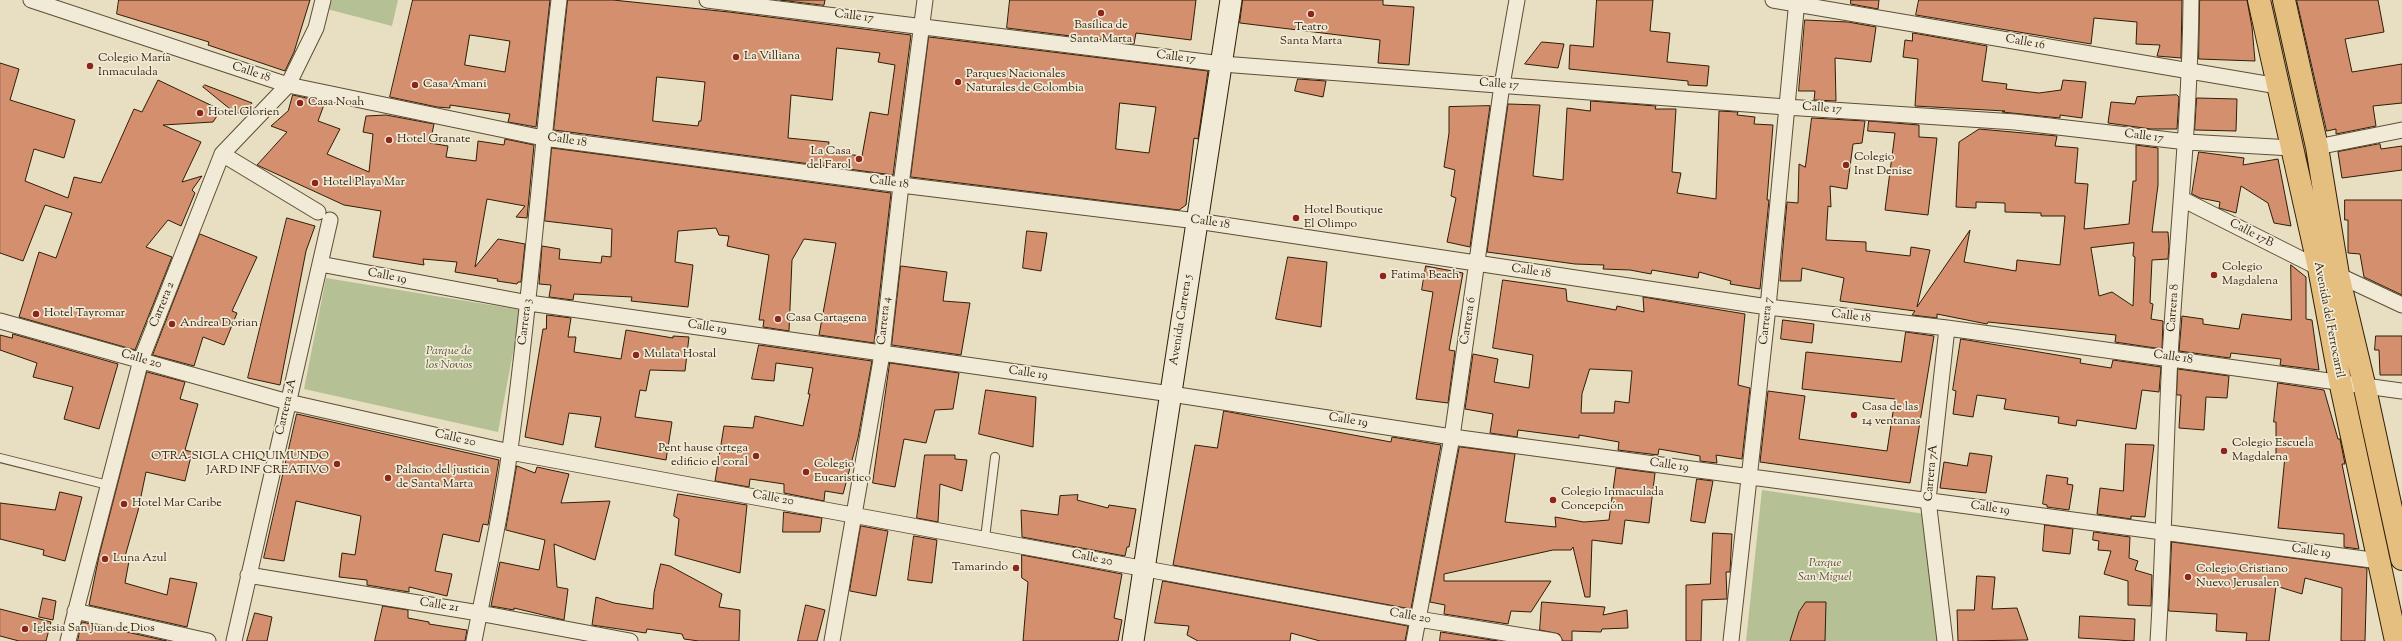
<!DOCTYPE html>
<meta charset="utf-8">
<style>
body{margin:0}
canvas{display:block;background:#e8dec1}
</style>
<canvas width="2402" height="641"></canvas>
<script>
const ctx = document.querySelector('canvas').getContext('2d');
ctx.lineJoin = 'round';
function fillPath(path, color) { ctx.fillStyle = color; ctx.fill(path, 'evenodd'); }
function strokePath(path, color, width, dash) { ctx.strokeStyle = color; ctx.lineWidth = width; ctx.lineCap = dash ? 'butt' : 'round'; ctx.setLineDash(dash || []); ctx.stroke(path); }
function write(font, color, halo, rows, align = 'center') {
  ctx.font = font + ' "Sorts Mill Goudy",serif'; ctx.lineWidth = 3.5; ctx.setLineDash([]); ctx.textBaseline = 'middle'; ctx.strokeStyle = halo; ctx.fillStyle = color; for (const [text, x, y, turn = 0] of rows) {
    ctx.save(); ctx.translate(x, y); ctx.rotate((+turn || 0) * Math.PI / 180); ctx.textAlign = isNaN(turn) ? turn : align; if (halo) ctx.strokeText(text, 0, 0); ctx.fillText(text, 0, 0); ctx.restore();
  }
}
const green = new Path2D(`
 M329 0H398L392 26 327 9Z
 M326 278 521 310 498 432 304 389Z
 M1762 490 1925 514 1939 641H1746Z`);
const building = new Path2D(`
 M119 0H310L294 52 285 71 208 45 209 42 117 14Z
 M413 0H550L536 127 508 122 510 114 450 105V108L437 107 390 97ZM470 35 510 41 505 72 465 65Z
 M568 0H613L729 12 911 35 893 175 554 130ZM837 48 880 53 878 62 895 65 888 115 870 112 862 156 828 152 829 142 788 138 791 95 832 100ZM657 77 705 82 701 121H699L698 126 653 121Z
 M780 0H825L824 5Z
 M1010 0H1196L1191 40 1136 33 1134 44 1007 28Z
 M1243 0H1383V5L1414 7 1409 65 1378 63 1380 40 1240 23Z
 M1597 0H1653L1650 31 1670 33 1667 62 1709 66 1707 86 1688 85V81L1569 69 1570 45 1593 47Z
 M1851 0H1879L1878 9 1851 4Z
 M1919 0H2182L2181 58 2157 56 2160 45 2136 44 2137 22 2094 18 2091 44 1916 15Z
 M2200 0H2247L2252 27 2255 61 2199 59Z
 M2297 0H2378L2384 32 2345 39 2352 72 2402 64V103L2373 106 2376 126 2336 134V129L2327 131Z
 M1805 20 1848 22 1876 27 1871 62 1835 58 1836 101 1814 100 1815 91H1799Z
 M1913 33 1987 46 1982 81 2007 84 2006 89 2039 93 2061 90 2063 80 2086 82 2082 118 2060 115V118L2002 112 2005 111 1915 106 1918 59 1903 57 1905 40 1912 41Z
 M929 37 1208 71 1198 139 1194 138 1186 205 1179 210 911 177ZM1120 103 1156 107 1149 153 1116 149Z
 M1542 42 1564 44 1558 68 1525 64Z
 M0 63 19 69 10 100 75 120 64 158 34 149 25 181 68 198 74 177 101 183 134 109 142 112 158 80 221 110 213 122 163 125 201 142 182 182 202 176 192 190 195 193 181 226 168 220 146 247 172 257 135 350 19 317 39 252 56 258 72 213 45 205 23 261 0 253Z
 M1298 79 1326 81 1323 97 1295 91Z
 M205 85 252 103 245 113H235L203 87Z
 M293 95 325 102 318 121 340 129 327 154 369 172 373 134 363 132 366 116 386 115 434 124 430 143 448 146 446 157 476 161 478 141 504 145 505 139 534 145 527 218 516 217 525 206 487 199 475 267 498 239 525 244 521 282H518L517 284 497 281 498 279 455 272 457 262 423 259 424 265 373 257 381 211 344 205 257 165 287 132 271 126 288 111Z
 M2177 95 2179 97 2177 129H2151L2108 123 2111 102 2135 104 2137 97Z
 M2197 98 2237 99 2236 131 2195 130Z
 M1591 101 1656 106 1655 109H1676L1672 172 1681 173 1677 193 1716 199 1719 111 1738 112 1737 115 1755 117 1754 124 1773 125 1767 200H1769L1760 289 1730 284 1731 281 1699 272 1698 278 1652 270 1651 274 1630 270 1603 269 1604 265 1575 264 1487 252 1508 104 1540 105 1533 176 1563 180 1567 108 1590 111Z
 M1490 106 1470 247 1447 242 1456 198 1451 196 1455 170 1444 167 1449 133V107Z
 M1812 118 1865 121 1862 143 1853 144 1847 189 1830 186 1831 207 1828 206 1826 240 1866 242V251L1910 256 1911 247 1930 250 1917 307 1970 230 1964 262 2016 271 2017 260 2060 265 2065 216H2041V213L2005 212V203L1976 202V208L1956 207 1959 142 1979 129 2057 136 2055 146 2078 148 2075 183 2088 184 2084 229 2129 224 2133 181H2136V145L2158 148V185L2152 232H2168L2169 246 2168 259 2152 260 2150 303 2153 304 2151 319 2163 321 2162 349 2115 342 2116 335 1988 322 1987 324 1937 314V318L1912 315 1915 311 1840 301 1844 278 1802 268 1801 281H1780L1787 202 1798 203 1799 164 1805 167ZM2134 243 2133 256 2135 257 2133 306 2112 292 2099 296 2091 248Z
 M1869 121 1919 125V137L1937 138 1928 215 1885 210 1895 133 1868 131Z
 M2380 144 2381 149 2402 146V170L2342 178 2338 152Z
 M552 148 891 193 874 343 819 335 836 243 804 239 792 260 789 331 763 327 764 320H759L769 255 727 246 729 236 719 235 716 228 678 231 675 262 693 265 688 307 631 301 632 297 574 294 573 300 549 297 551 285 539 284 542 246 560 249 559 259 601 263 602 256 611 257 612 229 545 221Z
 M2199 152 2244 158 2243 165 2278 159 2291 226 2274 223 2268 203 2241 186 2236 213 2219 208 2220 202 2200 198 2192 194Z
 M2345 200H2402V295L2364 277 2360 254 2348 253V220H2345Z
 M287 218 315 226 306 251 280 385 248 378Z
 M1027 231 1047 233 1041 271 1023 268Z
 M200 234 257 257 232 311 237 313 224 345 203 337 194 366 153 355Z
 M1288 257 1327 262 1321 327 1276 319Z
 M2291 265 2306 277V319L2312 320 2319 370 2280 365 2281 359 2231 353 2230 358 2179 351 2182 316 2203 319V324L2239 329 2242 314 2291 320Z
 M901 266 947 272 943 301 970 303 961 355 892 345Z
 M1426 266 1463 273 1449 350 1455 351 1448 403 1416 399 1433 292 1422 290Z
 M1503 280 1566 289 1567 301 1616 310 1617 306 1644 312 1643 297 1745 314 1738 385 1750 388 1742 459 1716 455 1717 463 1700 461V456L1659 449 1658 455 1618 450 1619 442 1579 435V438L1518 430 1517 437 1490 433 1493 414 1465 409 1473 354 1498 359 1494 382 1529 388 1533 355 1493 348ZM1590 369 1632 371 1629 403 1615 401 1614 413H1581L1582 394Z
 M547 315 571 318 568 337H576L574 352 621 359 626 330 673 338V336L689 337 685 371 650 370 646 391 640 390 635 417 672 422 666 460 595 447 601 417 569 413 563 445 525 437 543 329H546Z
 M1783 320 1814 324 1812 343 1781 339Z
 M1906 332 1934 336 1910 483 1760 462 1768 391 1805 396 1799 439 1887 451 1895 399 1802 389 1806 352 1901 362Z
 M13 334 118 364 99 429 64 419 73 387 33 377 37 363 0 350V335L12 338Z
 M2376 336H2402V375H2380L2379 350H2375Z
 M1961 339 2081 359 2080 363 2111 368 2113 360 2161 367 2159 392 2142 390 2136 429 2077 420 2076 426 2058 423 2059 417 2004 409 2006 399 1977 395 1973 417 1953 414 1956 391 1953 390Z
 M759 345 872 361 858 438 843 494 825 491 824 501 784 493V484L750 479 749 487 715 481 724 426 753 428 755 416 803 426 810 394H808L813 368 776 363 774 381 752 379Z
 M890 363 959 373 953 409 935 410 926 443 904 439 895 487 873 483Z
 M2178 369 2229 376 2227 398 2206 397 2204 430 2179 428 2181 395H2177Z
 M147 372 185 382 180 399 198 404 185 450 192 452 185 481 146 472 138 511 124 560 129 561 125 583 167 595 170 578 197 583 187 627 89 605 99 556Z
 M2278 383 2324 390 2338 439H2340L2345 464H2342L2359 549 2344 547V534L2278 528 2285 456 2276 455V422H2274Z
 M986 390 1036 397 1033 447 979 434Z
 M1224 411 1391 442 1392 437 1441 445 1411 609 1173 565 1195 445 1217 448Z
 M297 414 499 460 488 525 483 524 479 542 443 534 435 571 452 574 447 596 409 587V592L367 585V580L339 577 342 553 355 555 361 516 296 501 284 561 264 558Z
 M2126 444 2154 445 2145 517 2131 516V519L2097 514 2100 488 2123 491Z
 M1461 447 1515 454 1505 522 1556 527 1555 517 1584 522 1609 520 1616 468 1655 473 1649 523 1625 520 1622 544 1592 540 1590 597H1585L1573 547 1571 550H1553L1444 574V581H1551L1531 612 1511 611 1508 624 1444 614 1445 605 1430 602 1459 448Z
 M1970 453 1992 456 1986 493 1940 488 1944 462 1967 466Z
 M925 455H955V459L967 460 962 491 940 484 938 522 917 518Z
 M517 466 535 473 537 467 569 474 561 503 610 501 595 560 554 544 557 587 568 589 564 620 514 608V610L491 606 500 562 539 570 545 540 506 530Z
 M2047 475 2068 478 2067 484 2073 485 2069 510 2047 507V505L2043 504Z
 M1697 479 1713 481 1705 523 1691 521Z
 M60 492 82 497 65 561 43 555 44 550 0 539V503L55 510Z
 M678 494 747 505 740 573 675 555 679 519 674 516Z
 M1078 495 1077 500 1108 508 1109 505 1136 509 1129 547H1127L1125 556 1022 537 1021 510 1058 515 1060 496Z
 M784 512 822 518 820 532H783Z
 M2045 525 2073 529 2070 554 2043 551Z
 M861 526 888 531 876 596 850 591Z
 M2094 532 2130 537 2129 558 2138 561 2135 570 2152 575 2151 606 2128 605V581L2104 574 2111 551 2098 550 2099 541 2093 540Z
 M1713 533 1732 534 1730 572H1726L1727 599 1702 600 1701 641H1686V585L1710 584Z
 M914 536 937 540 932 583 908 580Z
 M2172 542 2367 568 2365 641H2341L2342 588 2305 578 2302 594 2276 586 2269 641H2246L2247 633 2216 631 2217 614 2169 611Z
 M1022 555 1122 574 1114 618 1122 620 1118 641H1023L1028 582 1022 578Z
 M661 564 670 566 722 594 719 607 740 610 739 641H699L684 639 682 634 647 629 646 633 592 625 596 597 614 603 653 609 654 593Z
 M1977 576 1995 577 1992 609 2017 608 2028 640 1958 641 1957 610H1974Z
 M1163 581 1408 626 1405 641H1320L1291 633 1290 641H1198L1187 635 1189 626 1155 623Z
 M43 598 56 601 53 620 39 617Z
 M1542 602 1605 607 1603 615 1627 610 1628 628 1602 629 1601 632 1572 631V641H1563L1559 634 1540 630Z
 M1806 602H1826L1825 641H1790L1799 612Z
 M806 605 825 610 817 641H798Z
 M383 606 408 610V618L429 622V624L467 630 465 641H375Z
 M0 609 51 622 46 641H19L0 636Z
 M255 613 272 617 267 641H247Z
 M2080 616 2135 619 2134 641 2079 638Z
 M82 622 167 641H78Z
 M1441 632 1498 641H1440Z`);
const lane = new Path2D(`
 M0 458 108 485
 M985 538 995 457`);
const street = new Path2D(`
 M31 0 288 85 543 138 901 185 1197 221 1768 307 1947 328 2402 391
 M707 0 1222 64 1786 107 2015 122 2187 142 2292 148
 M1773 0 2278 86
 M2317 147 2402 130
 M222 154 318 212
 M2182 199 2319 268
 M320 264 529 303 1171 394 1452 437 2379 561
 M2338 275 2402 305
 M0 321 288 402 510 452 1418 619 1554 641
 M248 575 479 613 630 641
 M75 611 208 641
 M68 641 141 360 222 154 288 85 316 28 323 0
 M234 641 330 220
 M474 641C486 578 502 513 510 449 531 300 541 150 559 0
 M832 641 882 354 901 185 925 0
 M1414 641 1452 437 1502 85 1517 0
 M1731 641 1768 307 1797 0
 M1945 641 1928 500 1947 328
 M2158 641C2164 547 2165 452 2170 357 2177 238 2190 120 2191 0`);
const secondary = new Path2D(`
 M1133 641 1231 0`);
const primary = new Path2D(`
 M2259 0 2319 268 2340 381 2396 641
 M2284 0 2317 147 2338 275 2364 384 2402 559`);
const markers = [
 [1101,13,4,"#8f2418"],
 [1311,14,4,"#8f2418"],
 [736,57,4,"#8f2418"],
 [90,66,4,"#8f2418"],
 [958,82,4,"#8f2418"],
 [415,85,4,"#8f2418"],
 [300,103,4,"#8f2418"],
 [200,113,4,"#8f2418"],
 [389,140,4,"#8f2418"],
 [859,159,4,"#8f2418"],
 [1846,165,4,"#8f2418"],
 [315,183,4,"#8f2418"],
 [1296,218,4,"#8f2418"],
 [2214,275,4,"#8f2418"],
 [1383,276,4,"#8f2418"],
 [36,314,4,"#8f2418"],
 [778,319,4,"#8f2418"],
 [172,324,4,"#8f2418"],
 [636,355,4,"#8f2418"],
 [1854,415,4,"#8f2418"],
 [2224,451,4,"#8f2418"],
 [756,456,4,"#8f2418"],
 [337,464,4,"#8f2418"],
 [806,472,4,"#8f2418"],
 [388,478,4,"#8f2418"],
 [1553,500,4,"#8f2418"],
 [124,504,4,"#8f2418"],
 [105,559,4,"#8f2418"],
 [1016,568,4,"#8f2418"],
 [2188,577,4,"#8f2418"],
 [25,629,4,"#8f2418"]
];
const streetNames = [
 ["Calle 17",854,17,7],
 ["Calle 16",2025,43,10],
 ["Calle 17",1176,58,7],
 ["Calle 18",251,73,18],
 ["Calle 17",1499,85,4],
 ["Calle 17",1822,109,4],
 ["Calle 17",2144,137,7],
 ["Calle 18",567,141,8],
 ["Calle 18",889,183,7],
 ["Calle 18",1210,223,8],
 ["Calle 17B",2251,234,27],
 ["Calle 18",1531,272,8],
 ["Calle 19",387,277,11],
 ["Carrera 2",163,305,-68],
 ["Carrera 8",2174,308,-86],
 ["Calle 18",1851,317,7],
 ["Avenida Carrera 5",1182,320,-81],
 ["Avenida del Ferrocarril",2328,320,79],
 ["Carrera 4",885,321,-84],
 ["Carrera 6",1469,321,-81],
 ["Carrera 7",1767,321,-84],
 ["Carrera 3",526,322,-83],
 ["Calle 19",707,328,9],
 ["Calle 18",2173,358,8],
 ["Calle 20",141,360,16],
 ["Calle 19",1028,374,8],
 ["Carrera 2A",287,407,-77],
 ["Calle 19",1348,421,9],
 ["Calle 20",455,439,13],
 ["Calle 19",1669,466,8],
 ["Carrera 7A",1932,473,-85],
 ["Calle 20",773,499,10],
 ["Calle 19",1990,509,8],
 ["Calle 19",2311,552,8],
 ["Calle 20",1092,559,11],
 ["Calle 21",439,606,9],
 ["Calle 20",1410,617,10]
];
const poiNames = [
 ["Basílica de",1101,26,"center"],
 ["Santa Marta",1101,40,"center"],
 ["Teatro",1311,28,"center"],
 ["Santa Marta",1311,42,"center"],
 ["La Villiana",744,57],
 ["Colegio María",98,59],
 ["Inmaculada",98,73],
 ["Parques Nacionales",966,75],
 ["Naturales de Colombia",966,89],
 ["Casa Amani",423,85],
 ["Casa Noah",308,103],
 ["Hotel Glorien",208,113],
 ["Hotel Granate",397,140],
 ["La Casa",851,152,"right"],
 ["del Farol",851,166,"right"],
 ["Colegio",1854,158],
 ["Inst Denise",1854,172],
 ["Hotel Playa Mar",323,183],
 ["Hotel Boutique",1304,211],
 ["El Olimpo",1304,225],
 ["Colegio",2222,268],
 ["Magdalena",2222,282],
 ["Fatima Beach",1391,276],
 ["Hotel Tayromar",44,314],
 ["Casa Cartagena",786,319],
 ["Andrea Dorian",180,324],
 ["Mulata Hostal",644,355],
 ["Casa de las",1862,408],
 ["14 ventanas",1862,422],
 ["Colegio Escuela",2232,444],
 ["Magdalena",2232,458],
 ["Pent hause ortega",748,449,"right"],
 ["edificio el coral",748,463,"right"],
 ["OTRA-SIGLA CHIQUIMUNDO",329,457,"right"],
 ["JARD INF CREATIVO",329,471,"right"],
 ["Colegio",814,465],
 ["Eucaristico",814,479],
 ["Palacio del justicia",396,471],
 ["de Santa Marta",396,485],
 ["Colegio Inmaculada",1561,493],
 ["Concepción",1561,507],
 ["Hotel Mar Caribe",132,504],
 ["Luna Azul",113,559],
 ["Tamarindo",1008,568,"right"],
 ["Colegio Cristiano",2196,570],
 ["Nuevo Jerusalen",2196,584],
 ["Iglesia San Juan de Dios",33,629]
];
const parkNames = [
 ["Parque de",449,352],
 ["los Novios",449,366],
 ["Parque",1825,564],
 ["San Miguel",1825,578]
];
fillPath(green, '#b5c194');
fillPath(building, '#d38f6e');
strokePath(building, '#301e06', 1);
strokePath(lane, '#5e4e35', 10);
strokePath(street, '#5e4e35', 17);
strokePath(secondary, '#301e06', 23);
strokePath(primary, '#301e06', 24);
strokePath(lane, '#f0ead7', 8);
strokePath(street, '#f0ead7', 15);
strokePath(secondary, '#f0ead7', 21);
strokePath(primary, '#e4bf80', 22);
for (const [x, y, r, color] of markers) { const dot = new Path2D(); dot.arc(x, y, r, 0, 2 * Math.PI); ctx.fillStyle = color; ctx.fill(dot); strokePath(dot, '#f0ead7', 1.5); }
write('12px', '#301e06', '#f0ead7', streetNames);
write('12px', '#301e06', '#f0ead7', poiNames, 'left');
write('italic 12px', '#584f31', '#f0ead7', parkNames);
</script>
